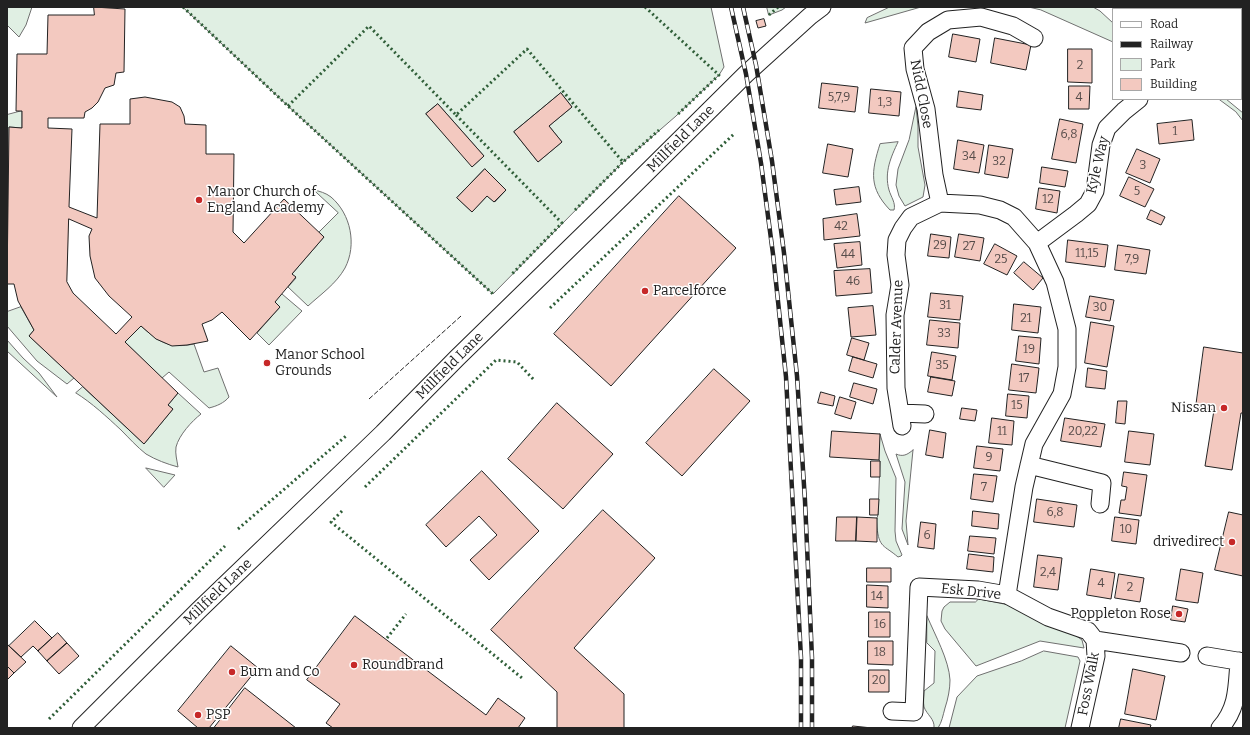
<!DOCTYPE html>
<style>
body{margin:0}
#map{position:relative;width:1250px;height:735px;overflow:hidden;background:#fff;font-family:Bitter,serif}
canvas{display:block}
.frame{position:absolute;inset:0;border:8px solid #222;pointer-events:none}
.legend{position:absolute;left:1112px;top:8px;width:130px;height:92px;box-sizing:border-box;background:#fff;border:1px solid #a7a7a7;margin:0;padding:5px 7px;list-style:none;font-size:12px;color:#222}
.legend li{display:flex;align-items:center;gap:8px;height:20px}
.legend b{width:20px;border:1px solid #a7a7a7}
</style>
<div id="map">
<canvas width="1250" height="735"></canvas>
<div class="frame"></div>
<ul class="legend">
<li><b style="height:5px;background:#fff"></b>Road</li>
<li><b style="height:5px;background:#222"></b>Railway</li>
<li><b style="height:11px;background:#e0efe3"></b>Park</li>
<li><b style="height:11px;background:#f3c9c0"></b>Building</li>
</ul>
</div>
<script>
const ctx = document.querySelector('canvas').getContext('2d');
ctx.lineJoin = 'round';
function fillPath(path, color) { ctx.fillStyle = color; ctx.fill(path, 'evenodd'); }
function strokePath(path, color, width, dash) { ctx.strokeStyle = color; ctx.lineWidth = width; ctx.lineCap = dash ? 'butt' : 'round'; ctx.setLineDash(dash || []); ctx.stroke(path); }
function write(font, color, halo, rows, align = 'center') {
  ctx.font = font + ' Bitter,serif'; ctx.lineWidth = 3; ctx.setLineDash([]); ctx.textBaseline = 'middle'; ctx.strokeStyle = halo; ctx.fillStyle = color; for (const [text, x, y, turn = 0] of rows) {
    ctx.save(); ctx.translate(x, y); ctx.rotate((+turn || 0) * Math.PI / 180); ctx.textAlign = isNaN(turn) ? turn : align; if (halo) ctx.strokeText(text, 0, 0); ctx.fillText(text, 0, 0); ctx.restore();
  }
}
const green = new Path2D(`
 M7 7H32L26 25 19 37 7 25Z
 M183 7H711L724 67 719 75 676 116 623 162 493 294 288 106ZM561 93 572 107 549 126 562 142 538 162 514 132ZM438 104 484 156 473 166 426 114ZM485 169 506 190 495 202 487 196 472 212 457 198Z
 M767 7H786L782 10 769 15Z
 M890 7H921L865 23 867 18Z
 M1029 7H1093L1100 11 1113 23V42L1041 10Z
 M1191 7H1243V46L1241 44V9H1194Z
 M1219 99H1226L1243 113V121L1236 112Z
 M916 107 918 126V147L925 185 923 197 905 206 899 196 896 185 898 169 909 140Z
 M22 111V128L9 127 8 200 7 115Z
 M898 142C891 157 884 172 889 190 891 197 896 203 894 210H890C869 188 871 172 880 144Z
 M314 190C319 191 326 193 331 197 351 214 357 245 345 268 336 284 321 294 308 306L288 287 296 278 292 274 324 237 319 232 338 213Z
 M282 294 302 311 269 345 257 333 280 307 275 302Z
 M21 307 34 330 29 336 74 378 67 384 37 361 7 326V312Z
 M141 326C159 342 169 349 194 344L204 372 218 368 229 397C224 403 217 406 209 408L169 372 162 378 125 342Z
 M7 340 23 358 39 373 57 397 7 351Z
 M83 387 144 444 173 409 168 405 178 393 201 414C192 421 179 435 176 447 175 454 177 460 178 467 167 464 156 460 146 454 137 447 129 438 121 430 107 417 92 403 76 393Z
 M880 434 885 451 896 478 895 531 896 541 902 555 901 556 898 557C884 545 879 548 877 527 877 523 876 519 878 515L880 461 879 460Z
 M913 450 906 521 908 545 902 529 905 482 896 454C903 457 907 455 913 450Z
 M146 468 175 475 164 487Z
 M979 599 1009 605 1048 626 1071 632 1082 640 1084 648 1040 641 976 666 945 629 941 621 942 611 944 607 950 602H975Z
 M927 616C935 635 949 660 950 680 950 689 948 699 945 708 943 715 942 722 938 728H934C935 719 927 715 924 707 923 702 924 696 924 691L934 683 935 651 927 643Z
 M1044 651 1078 657 1080 661 1065 728H949L957 697 977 676 1021 661Z`);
const building = new Path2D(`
 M94 7 125 9 124 72 116 73 114 85 105 88 98 102 92 108 85 112 84 118H48V128L72 129 69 207 97 218 100 124H130V99L145 97 172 102 180 107 184 116 185 124 206 125V154H234L233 232 244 243 284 199 324 237 292 274 296 277 275 302 280 307 250 340 222 312 212 320 202 324 208 341 187 345 172 346 156 339 141 326 125 342 178 393 168 405 173 409 144 444 29 336 34 330 18 301 14 284H7L9 127 22 128V111H16L17 54H47L48 15H94ZM69 219 92 229 89 236 90 256 95 278 109 296 132 317 116 334 73 293 67 282Z
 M764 19 766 26 758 28 756 21Z
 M953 34 980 39 976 62 949 57Z
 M995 38 1031 45 1026 70 991 63Z
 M1068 49H1092V83L1068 82Z
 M822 83 858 87 855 112 819 108Z
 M1069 86H1090L1089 109H1069Z
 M871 89 901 92 899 116 869 113Z
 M959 91 983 95 981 110 957 107Z
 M561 93 572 107 549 126 562 142 538 162 514 132Z
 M438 104 484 156 472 167 426 114Z
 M1060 119 1083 124 1076 163 1052 159Z
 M1192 120 1194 140 1159 144 1157 124Z
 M958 140 984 145 979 173 954 169Z
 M828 144 853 149 848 177 823 173Z
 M989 145 1013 149 1008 178 985 174Z
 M1137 149 1160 159 1150 183 1126 173Z
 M1042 167 1068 171 1065 187 1040 183Z
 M485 169 506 190 494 202 487 196 472 212 457 198Z
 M1129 177 1154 189 1145 207 1120 196Z
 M859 187 861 202 836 205 834 190Z
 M1039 188 1060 191 1057 213 1036 209Z
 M679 196 736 248 611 386 554 334Z
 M1151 210 1165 217 1161 225 1147 219Z
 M857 214 860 236 824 240 823 219Z
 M931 234 951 237 949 258 928 256Z
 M959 234 984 238 980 261 955 257Z
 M1068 240 1108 245 1105 267 1066 262Z
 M860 242 862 265 837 268 834 244Z
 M995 244 1017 256 1007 275 984 264Z
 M1118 245 1150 250 1146 274 1115 270Z
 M1024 262 1043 278 1033 290 1014 273Z
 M870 269 872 293 836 296 834 271Z
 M931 293 963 296 960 320 928 317Z
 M1090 296 1114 300 1110 321 1086 317Z
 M1014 304 1041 307 1038 333 1012 330Z
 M873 306 876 335 851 337 848 308Z
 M930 320 960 323 958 348 927 345Z
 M1091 322 1114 326 1107 367 1085 363Z
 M1019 336 1041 338 1039 364 1016 361Z
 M852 338 869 343 864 360 847 355Z
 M1204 347 1243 353V413H1241L1232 470 1205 466 1214 410 1196 407Z
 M932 352 956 356 952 380 928 376Z
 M853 357 877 364 873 378 849 371Z
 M1012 364 1039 368 1036 393 1009 390Z
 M1088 368 1107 371 1105 389 1086 387Z
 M714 369 750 401 682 476 646 443Z
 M931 377 955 381 952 396 928 392Z
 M854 383 877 389 873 404 850 397Z
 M821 392 835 396 833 406 818 403Z
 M1008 394 1029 396 1027 418 1006 416Z
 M840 397 856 402 851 419 835 414Z
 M1118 401H1127L1125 424 1116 423Z
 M557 403 613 454 563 509 508 459Z
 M962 408 977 410 975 421 960 419Z
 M992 418 1014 421 1012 445 989 443Z
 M1065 418 1105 424 1101 447 1061 441Z
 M930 430 946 433 943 458 926 455Z
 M832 431 880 434 879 460 830 457Z
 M1129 431 1154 434 1150 465 1125 462Z
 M977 446 1003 449 1000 471 974 468Z
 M871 461H880V477H871Z
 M482 471 539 531 489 580 470 560 497 535 479 516 446 547 426 525Z
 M1124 472 1147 475 1141 516 1119 513 1121 500H1125L1127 487 1122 486Z
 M974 474 997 476 993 502 971 499Z
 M870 499H879L878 515H870Z
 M1037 499 1077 505 1074 527 1034 522Z
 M603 510 655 558 574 648 624 694V728H557V692L491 630Z
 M973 511 999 514 998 529 972 526Z
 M1229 512 1243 515V576L1215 570Z
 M837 517H857L856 541H836Z
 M857 517 877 518V542L856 541Z
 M1115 517 1139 520 1136 544 1112 541Z
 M921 522 936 524 934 549 918 547Z
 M970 536 996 538 994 554 968 551Z
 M969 554 994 557 993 572 967 569Z
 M1038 555 1062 558 1058 590 1034 587Z
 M867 568H891V582H867Z
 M1091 569 1115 573 1111 599 1087 595Z
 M1181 569 1203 573 1198 603 1176 600Z
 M1119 574 1144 578 1140 602 1115 598Z
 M867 585 888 586V608L867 607Z
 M1173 606 1188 609 1185 622 1171 620Z
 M869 612H890V637H869Z
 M355 616 486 715 498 698 525 718 518 728H333L326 723 340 704 307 680Z
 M35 621 52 638 38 651 33 646 21 657 9 646Z
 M58 633 67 643 47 661 38 651Z
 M868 641H893V665L868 664Z
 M67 643 79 656 59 674 47 661Z
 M7 644 26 662 14 673 7 666Z
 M231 646 258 668 209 728H198L178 711Z
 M7 666 14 673 7 680Z
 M1133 669 1165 676 1156 720 1125 714Z
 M869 670H889V692H869Z
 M245 688 296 728H214Z
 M1121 719 1151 725 1150 728H1119Z
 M853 726 872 728H852Z`);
const street = new Path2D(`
 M940 203 934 175 926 109 915 69 913 48 928 32 948 20 981 17 1013 26 1034 38
 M1037 243 1076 214 1088 204 1095 191 1101 145 1107 128 1124 111 1139 99
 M900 413 925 414
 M902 426 896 388 895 315 900 285 896 255 897 240 903 228 911 217 940 203 980 205 1000 210 1014 217 1037 243 1055 282 1067 329V367L1062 394 1034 444 1024 487 1007 595
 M1029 465 1102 483 1100 504
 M1207 656 1243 662
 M892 711 914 712 919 587 978 590 1007 595 1048 617 1088 631 1095 640 1181 653
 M81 728 199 610 383 433 457 358 623 196 746 74 810 16 822 7
 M1080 728 1096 656 1095 640
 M1220 728C1238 708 1237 687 1239 661`);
const secondary = new Path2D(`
 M1156 7 1159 9
 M1241 72 1243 74`);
const rail = new Path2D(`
 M731 7 746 74 761 163 773 254 786 377 801 658V728
 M743 7 756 65 772 161 784 253 797 376 805 501 812 658V728`);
const hedge = new Path2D(`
 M183 7 288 106 493 294
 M645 7 719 75 676 116
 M769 15 778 7
 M288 106 369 26 456 115 527 49 623 162 659 130
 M456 115 562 223 512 274
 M575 210 623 162
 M550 308 735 133
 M365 487 496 360 517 362 534 380
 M342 511 331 522 522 678
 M238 529 346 436
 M387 638 406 614
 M49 719 225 546`);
const fence = new Path2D(`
 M369 399 461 316`);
const markers = [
 [199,200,4,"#c62828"],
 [645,291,4,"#c62828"],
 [267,363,4,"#c62828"],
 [1224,408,4,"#c62828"],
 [1232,542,4,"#c62828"],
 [1179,614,4,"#c62828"],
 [354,665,4,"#c62828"],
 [232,672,4,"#c62828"],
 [198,715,4,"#c62828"]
];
const numberNames = [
 ["2",1080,66],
 ["5,7,9",839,98],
 ["4",1079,98],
 ["1,3",885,103],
 ["1",1175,132],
 ["6,8",1069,135],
 ["34",969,157],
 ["32",999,162],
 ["3",1143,166],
 ["5",1137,192],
 ["12",1048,200],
 ["42",841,227],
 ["29",940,246],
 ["27",969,247],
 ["11,15",1087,254],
 ["44",848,255],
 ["25",1001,260],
 ["7,9",1132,260],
 ["46",853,282],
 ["31",945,306],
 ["30",1100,308],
 ["21",1026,319],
 ["33",944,334],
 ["19",1029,350],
 ["35",942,366],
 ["17",1024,379],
 ["15",1017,406],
 ["11",1002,432],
 ["20,22",1083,432],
 ["9",989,458],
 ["7",984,488],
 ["6,8",1055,513],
 ["10",1126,530],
 ["6",927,536],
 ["2,4",1048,573],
 ["4",1101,584],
 ["2",1130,588],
 ["14",877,597],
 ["16",880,625],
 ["18",880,653],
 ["20",879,681]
];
const streetNames = [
 ["Nidd Close",921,94,79],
 ["Millfield Lane",681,139,-45],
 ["Kyle Way",1098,165,-77],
 ["Calder Avenue",897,327,-88],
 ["Millfield Lane",450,366,-45],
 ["Millfield Lane",218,592,-44],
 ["Esk Drive",971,592,6],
 ["Foss Walk",1089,684,-79]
];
const poiNames = [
 ["Manor Church of",207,192],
 ["England Academy",207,208],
 ["Parcelforce",653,291],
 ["Manor School",275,355],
 ["Grounds",275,371],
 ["Nissan",1216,408,"right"],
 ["drivedirect",1224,542,"right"],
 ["Poppleton Rose",1171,614,"right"],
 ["Roundbrand",362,665],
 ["Burn and Co",240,672],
 ["PSP",206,715]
];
fillPath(green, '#e0efe3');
strokePath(green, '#6f6f6f', 1);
fillPath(building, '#f3c9c0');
strokePath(building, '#222', 1);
strokePath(street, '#222', 19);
strokePath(secondary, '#222', 24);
strokePath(street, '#fff', 17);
strokePath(secondary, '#fff', 22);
strokePath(rail, '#222', 4.5);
strokePath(rail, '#fff', 3, [9]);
strokePath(hedge, '#2f5e38', 3, [2, 3]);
strokePath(fence, '#222', 1, [5, 2]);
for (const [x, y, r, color] of markers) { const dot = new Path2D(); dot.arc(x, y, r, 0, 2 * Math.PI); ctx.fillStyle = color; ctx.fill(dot); strokePath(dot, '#fff', 1.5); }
write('12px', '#564c4a', null, numberNames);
write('14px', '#222', '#fff', streetNames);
write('14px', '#222', '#fff', poiNames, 'left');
</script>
